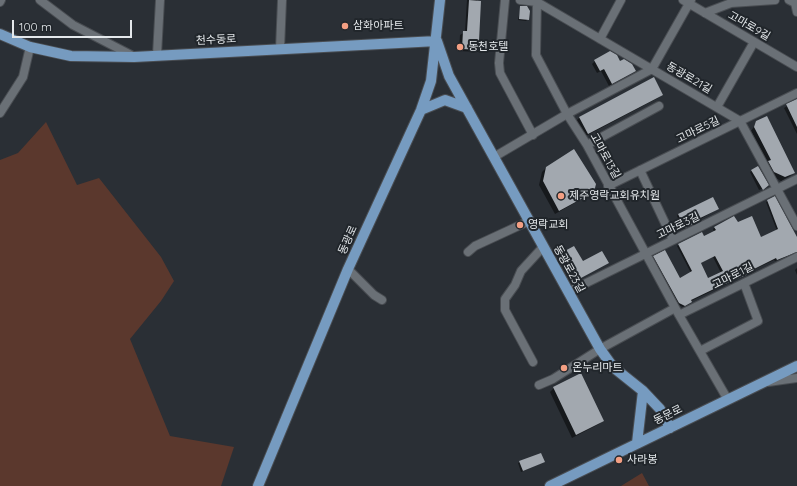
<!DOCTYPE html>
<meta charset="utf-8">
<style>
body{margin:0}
#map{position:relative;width:797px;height:486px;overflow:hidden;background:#2a2f35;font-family:Quicksand,sans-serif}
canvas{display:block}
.scale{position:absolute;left:12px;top:20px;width:120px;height:18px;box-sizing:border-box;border:2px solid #e4e8eb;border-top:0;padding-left:5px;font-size:12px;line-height:14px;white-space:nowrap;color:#e4e8eb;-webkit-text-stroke:3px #21262b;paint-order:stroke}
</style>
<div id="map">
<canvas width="797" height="486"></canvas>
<div class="scale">100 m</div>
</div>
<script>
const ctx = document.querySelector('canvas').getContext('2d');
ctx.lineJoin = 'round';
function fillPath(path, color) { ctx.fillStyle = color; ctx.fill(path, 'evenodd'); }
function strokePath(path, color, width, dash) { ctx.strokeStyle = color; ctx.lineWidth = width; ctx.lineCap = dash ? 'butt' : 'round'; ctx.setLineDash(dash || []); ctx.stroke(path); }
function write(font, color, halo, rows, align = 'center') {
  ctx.font = font + ' Quicksand,"Noto Sans KR",sans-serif'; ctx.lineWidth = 4; ctx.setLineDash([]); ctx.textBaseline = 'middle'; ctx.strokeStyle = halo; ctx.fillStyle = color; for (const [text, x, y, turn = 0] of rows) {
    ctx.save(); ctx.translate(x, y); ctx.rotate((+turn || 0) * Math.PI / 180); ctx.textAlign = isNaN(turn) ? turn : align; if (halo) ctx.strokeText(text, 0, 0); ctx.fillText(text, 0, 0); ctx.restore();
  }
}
const green = new Path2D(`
 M46 122 77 185 99 178 161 257 174 281 161 301 130 339 170 436 234 447 221 486H0V160L18 153Z
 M642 473 649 486H621Z`);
const shadow = new Path2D(`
 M467 0H477L478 42 481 50 478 52 459 51 460 35 465 32Z
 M521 7 528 19 526 21 518 20Z
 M595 61 620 63 635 71 609 86 601 71 597 73 592 64Z
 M653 79 662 94 658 98 584 137 575 122 579 118Z
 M797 100V134L784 108Z
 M757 122 793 173 790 176 781 181 770 175 765 166 768 163 751 131Z
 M546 168 593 191 589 195 555 214 539 185 542 172Z
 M752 171 766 187 759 190 750 172Z
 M768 201 797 239V253L775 261 774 260 751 271 750 273 691 301 689 304 683 307 677 304 652 259 654 257 679 279 691 273 677 246 679 244 703 238 714 232 713 229 715 227 737 224 761 238 777 231 766 202ZM713 257 721 273 707 279 701 263Z
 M718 209 683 229 677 216 678 214Z
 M562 254 582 263H607L577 280 571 278 559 257Z
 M797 268V275L795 270Z
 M554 388 603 420 599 424 572 438 550 392Z
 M520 462H544L521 472 518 463Z`);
const building = new Path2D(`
 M469 0 481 1 479 41H482L481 50 462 49 463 31H467Z
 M520 6H527L530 11 529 20 519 19Z
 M610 51 617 55 620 61 624 59 632 64 636 71 612 84 604 69 600 71 594 60Z
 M654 77 663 95 588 134 579 117Z
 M797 99V127L786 104Z
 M767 116 795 173 785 177 774 172 768 161 771 160 754 127 756 121Z
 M574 149 596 184 594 192 559 211 543 181 546 167Z
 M758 166 769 185 763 190 751 170Z
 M775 196 797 237V252L777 260 776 258 752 270 753 272 716 288 691 300 692 302 685 306 679 303 653 256 665 250 680 278 692 271 678 244 702 232 704 236 716 230 714 227 734 216 738 222 752 216 761 237 778 229 767 200ZM715 256 723 271 708 278 701 263Z
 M713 197 719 209 696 220 697 222 685 228 678 214Z
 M574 246 583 261 602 251 609 263 581 278 573 276 561 253Z
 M581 373 604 421 576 435 553 387Z
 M541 453 545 462 523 471 519 461Z`);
const minor = new Path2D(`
 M40 0 73 25 133 56
 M505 0 499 63 500 73 533 135
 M520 0 537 2 740 121 797 226
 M537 0 536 55 567 114 587 145 679 315 728 400
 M683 0 797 67
 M789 0 795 3 797 12
 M0 2 1 0
 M705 13 731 3 775 0
 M600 39 621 0
 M280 49 282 0
 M157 55 160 0
 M717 107 754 42
 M0 113 23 77 30 47
 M587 145 659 106
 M494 157 567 114 652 69 691 0
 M640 170 673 240
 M608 186 797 93
 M468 252 475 246 529 221
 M348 269 374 295 382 300
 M568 292 797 179
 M679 315 797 257
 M700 351 758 321 744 283
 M533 362 505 310V299L515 285 521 271 543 247
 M768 382 797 378
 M539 385 553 379 600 349 675 308`);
const major = new Path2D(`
 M0 34 30 47 71 56 134 57 437 41 449 76 600 349 613 367 643 391 660 409 670 428
 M421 110 445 100 467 108
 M637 443 643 391
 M258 486 348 269 421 110 431 81 440 0
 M550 486 797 366`);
const markers = [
 [345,26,4,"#f39f83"],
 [460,47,4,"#f39f83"],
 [561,196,4,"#f39f83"],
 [520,225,4,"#f39f83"],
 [564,368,4,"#f39f83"],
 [619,460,4,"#f39f83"]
];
const poiNames = [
 ["삼화아파트",353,26],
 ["동천호텔",468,47],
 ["제주영락교회유치원",569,196],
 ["영락교회",528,225],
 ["온누리마트",572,368],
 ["사라봉",627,460]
];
const streetNames = [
 ["고마로9길",749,26,30],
 ["천수동로",216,40,-3],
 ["동광로21길",689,78,30],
 ["고마로5길",698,130,-26],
 ["고마로13길",605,156,61],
 ["고마로3길",678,226,-26],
 ["동광로",348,240,-66],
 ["동광로23길",569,269,61],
 ["고마로1길",733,276,-27],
 ["동문로",668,415,-26]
];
fillPath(green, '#5b382d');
fillPath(shadow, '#0007');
fillPath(building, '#a2a8af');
strokePath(minor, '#494d52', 10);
strokePath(major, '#494d52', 12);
strokePath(minor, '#6a7076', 8);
strokePath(major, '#769bc0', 10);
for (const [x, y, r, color] of markers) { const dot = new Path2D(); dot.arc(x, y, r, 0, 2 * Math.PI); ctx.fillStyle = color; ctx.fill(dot); strokePath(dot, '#21262b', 1.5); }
write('11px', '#e4e8eb', '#21262b', poiNames, 'left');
write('11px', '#e4e8eb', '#21262b', streetNames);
</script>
